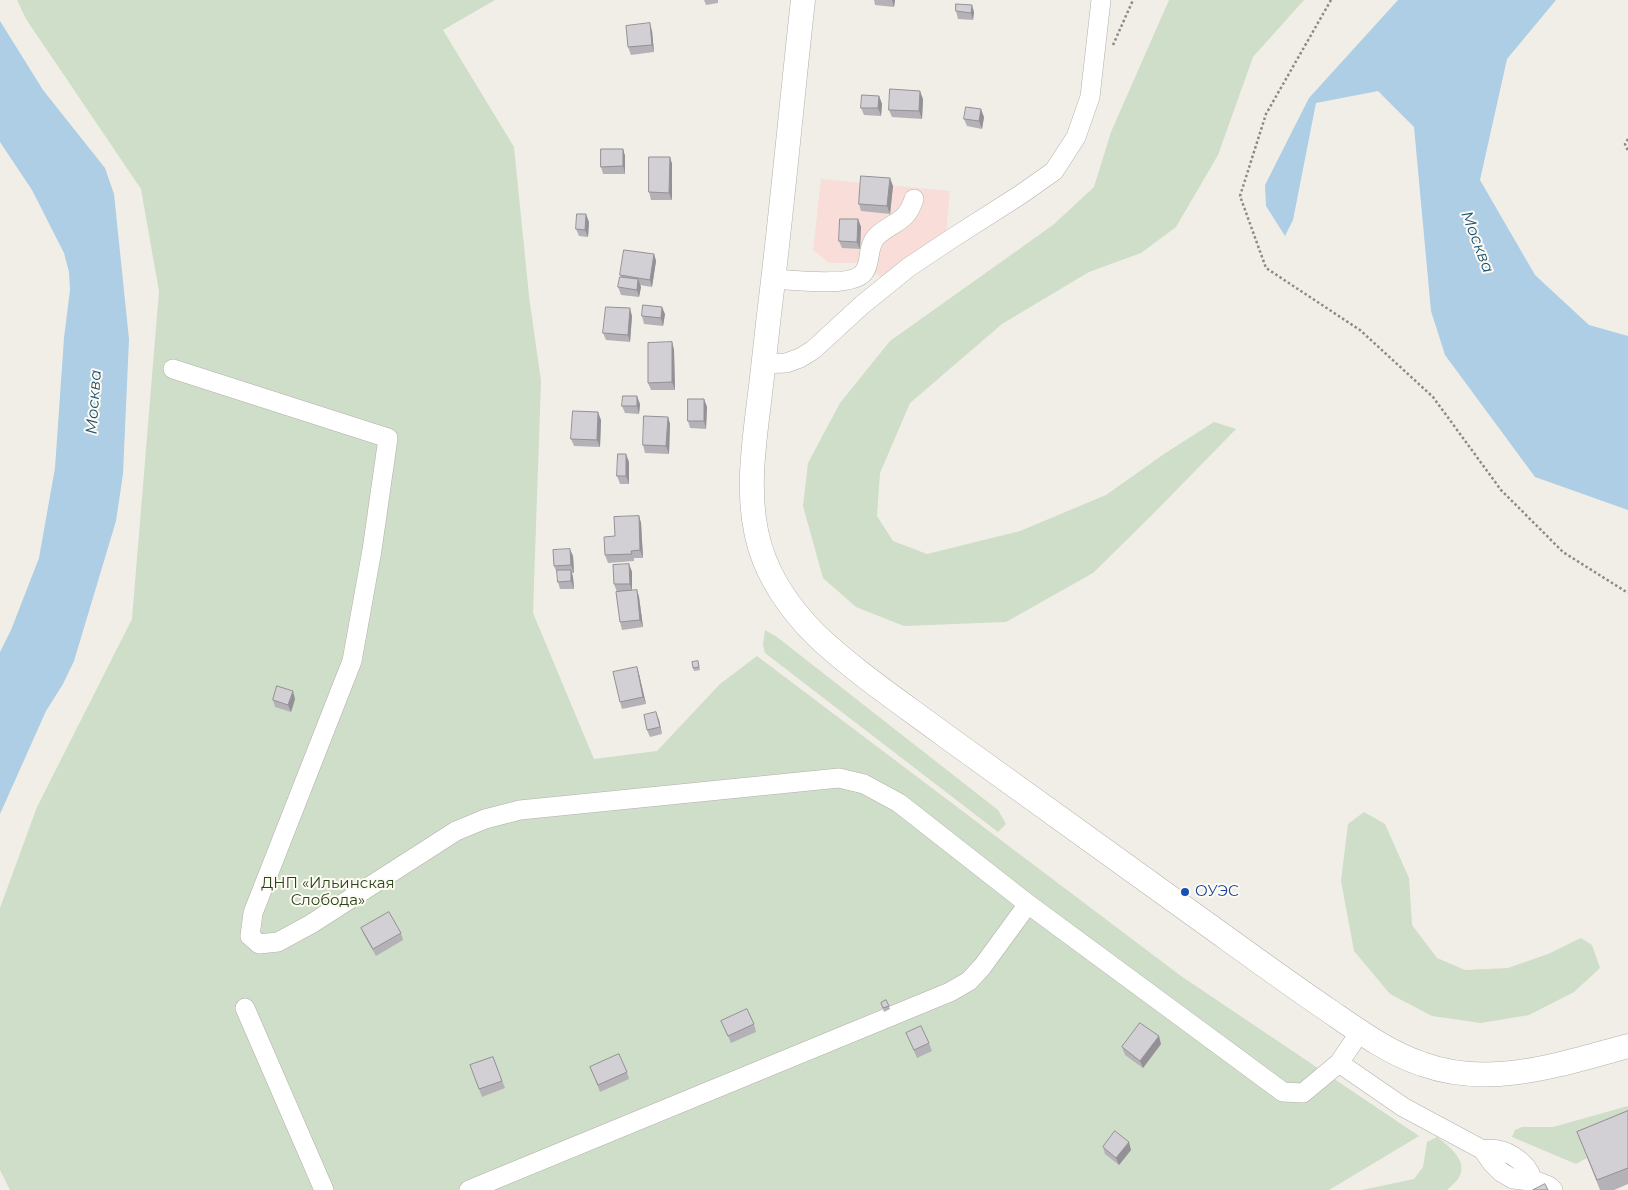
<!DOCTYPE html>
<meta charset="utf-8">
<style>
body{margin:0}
canvas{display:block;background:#f0eee7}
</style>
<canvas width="1628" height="1190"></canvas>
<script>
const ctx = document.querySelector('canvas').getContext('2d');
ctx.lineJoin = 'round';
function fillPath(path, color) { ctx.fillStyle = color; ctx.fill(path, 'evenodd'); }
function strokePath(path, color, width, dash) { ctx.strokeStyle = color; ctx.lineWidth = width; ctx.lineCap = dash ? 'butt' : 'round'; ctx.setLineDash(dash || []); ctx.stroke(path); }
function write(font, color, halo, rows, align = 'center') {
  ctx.font = font + ' Montserrat,sans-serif'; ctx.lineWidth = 4; ctx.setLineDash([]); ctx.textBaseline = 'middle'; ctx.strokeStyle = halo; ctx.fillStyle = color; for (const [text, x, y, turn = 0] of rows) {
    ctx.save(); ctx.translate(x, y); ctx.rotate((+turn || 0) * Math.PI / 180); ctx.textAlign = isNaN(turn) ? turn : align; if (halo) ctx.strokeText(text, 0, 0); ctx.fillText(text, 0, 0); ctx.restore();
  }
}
const commercial = new Path2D(`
 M821 179 950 191 946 234 883 278 858 263H829L813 250Z`);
const green = new Path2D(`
 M17 0H495L443 30 514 147 529 296 541 381 533 613 594 759 657 751 720 684 757 656 1181 976 1419 1136 1329 1190H10L0 1170V908L37 807 132 619 159 291 141 189 26 19Z
 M1169 0H1304L1253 57 1218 155 1176 227 1141 253 1089 272 1002 324 910 403 880 473 877 516 893 541 927 554 1020 531 1106 495 1164 454 1214 422 1236 429 1154 513 1093 573 1006 622 904 626 856 607 823 578 803 506 808 463 840 403 890 341 1053 225 1094 187 1111 132Z
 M765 630 777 637 998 810 1006 824 998 832 765 653 763 645Z
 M1364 812 1385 824 1409 878 1412 925 1437 958 1465 970 1508 968 1548 954 1581 938 1592 945 1600 968 1574 992 1529 1015 1481 1023 1432 1016 1390 994 1354 951 1341 881 1348 824Z
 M1628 1106V1122L1581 1143 1587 1158 1576 1164 1512 1137 1515 1130 1522 1127H1553Z
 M1437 1137C1449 1146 1470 1162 1458 1179 1455 1183 1450 1187 1447 1190H1362L1414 1179 1423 1167 1427 1142Z`);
const water = new Path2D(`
 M1398 0H1556L1507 59 1480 180 1535 275 1589 325 1628 336V510L1535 477 1445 355 1431 311 1414 127 1378 91 1316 103 1293 220 1285 236 1266 206 1265 185 1309 98Z
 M0 21 43 90 105 168 114 194 129 339 123 474 116 521 74 661 63 684 46 711 0 814V652L11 630 39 558 55 468 64 338 70 290 69 272 64 253 32 190 0 142Z`);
const path = new Path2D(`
 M1331 0 1266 114 1240 196 1266 268 1360 330 1433 397 1501 490 1563 552 1628 593
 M1113 45 1133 0
 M1628 139 1625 144 1628 151`);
const minor = new Path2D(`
 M773 279C792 280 853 288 864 272 872 262 866 247 877 236 893 221 906 224 914 199
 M763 364 786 363 800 358 813 350 862 305 909 267 951 239 1020 195 1054 171 1076 137 1090 97 1101 0
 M173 369 388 438 372 550 352 661 253 913 250 936 259 944 278 942 311 924 456 831 485 819 520 810 839 778 864 784 899 803 1028 904 1283 1092 1303 1093 1339 1063 1360 1032
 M245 1008 324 1190
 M1339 1063 1403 1107 1483 1150 1492 1163 1501 1172 1513 1179 1539 1182 1549 1186 1553 1190
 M1483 1150C1504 1146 1526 1160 1533 1180
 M469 1190 950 992 969 981 982 967 1028 904`);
const major = new Path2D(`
 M803 0C792 99 783 199 771 298 767 330 764 362 760 394 754 444 745 497 760 547 770 580 791 610 816 635 855 672 900 702 943 734 1024 793 1105 851 1186 909 1235 944 1282 979 1331 1012 1360 1032 1389 1053 1422 1064 1491 1089 1561 1064 1628 1046`);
const wall = new Path2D(`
 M704 0H718V3L706 5Z
 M874 0H895L894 7 875 5Z
 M956 11 974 12 973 20 958 19Z
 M652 31 654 52 631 55 628 47Z
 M879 96 882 104 881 116 864 115 861 108Z
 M923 99 922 119 892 117 889 110Z
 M984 117 982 129 967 126 964 119Z
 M623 149 625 156V174H603L601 167Z
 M670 157 672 164V200H651L649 192Z
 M893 186 890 214 861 211 859 204Z
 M858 219 861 227 860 249 842 248 839 241Z
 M589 222 588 237 579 236 576 229Z
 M654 254 656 261 652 287 640 285 641 287 639 297 621 295 618 287 621 277 620 275Z
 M665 314 663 326 644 324 642 316Z
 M632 316 630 342 606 340 603 333Z
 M672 342 674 350 675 390H651L648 383Z
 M704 399 707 407 706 429 690 428 688 421Z
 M640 404 639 414 625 413 622 406Z
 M668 417 670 424 669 454 645 453 643 445Z
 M601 420 600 447 574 446 571 439Z
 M629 462V484H620L617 476Z
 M639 516 641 523 643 558H634V561L608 563 605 555Z
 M573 556 574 573H572L573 577 574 589H560L558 582V573H557L554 566Z
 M629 564 632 572V591L637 590 639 597 643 627 622 630 620 622 625 591 617 592 614 584Z
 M698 661 700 670 694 671 693 668Z
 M637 667 639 674 646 704 622 709 620 702Z
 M295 699 291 712 275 707 273 700Z
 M659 720 662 734 650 737 647 730Z
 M361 928 401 933 403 940 376 956 364 935Z
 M886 1000 890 1009 884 1012 881 1003Z
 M721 1021 754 1024 756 1032 731 1043Z
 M906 1033 929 1043 932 1051 917 1058Z
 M1161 1044 1143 1068 1125 1055 1122 1047Z
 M493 1057 505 1088 482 1097 470 1065Z
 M590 1067 627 1072 629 1079 600 1092Z
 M1628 1111V1184L1614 1190H1600L1577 1132Z
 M1103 1147 1131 1150 1119 1165 1105 1154Z`);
const shadedWall = new Path2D(`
 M892 0H895L894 7Z
 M972 5 974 12 973 20 971 13Z
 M650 23 652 31 654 52 652 45Z
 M920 91 923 99 922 119 919 111Z
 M879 96 882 104 881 116 878 108Z
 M981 109 984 117 982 129 979 121Z
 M623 149 625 156V174L623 166Z
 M670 157 672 164V200L669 193Z
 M890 178 893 186 890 214 887 206Z
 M586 214 589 222 588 237 585 230Z
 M858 219 861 227 860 249 857 242Z
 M654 254 656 261 652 287 650 280Z
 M638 279 641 287 639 297 637 290Z
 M662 307 665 314 663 326 661 318Z
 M630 308 632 316 630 342 628 335Z
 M672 342 674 350 675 390 672 382Z
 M637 396 640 404 639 414 637 406Z
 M704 399 707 407 706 429 704 421Z
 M598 412 601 420 600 447 597 440Z
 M668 417 670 424 669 454 666 446Z
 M626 454 629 462V484L626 476Z
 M639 516 641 523 643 558 640 550Z
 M570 549 573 556 574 573 571 565Z
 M629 564 632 572V591L630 584Z
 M571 570 573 577 574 589 571 581Z
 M637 590 639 597 643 627 640 620Z
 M637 667 639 674 646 704 643 697Z
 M293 691 295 699 291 712 288 705Z
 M656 712 659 720 662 734 660 727Z
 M1159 1036 1161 1044 1143 1068 1140 1061Z
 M1129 1142 1131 1150 1119 1165 1116 1158Z`);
const building = new Path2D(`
 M956 4 972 5 971 13 956 11Z
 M650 23 652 45 628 47 626 26Z
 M890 89 920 91 919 111 889 110Z
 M862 95 879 96 878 108H861Z
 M966 107 981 109 979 121 964 119Z
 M601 149H623V166L601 167Z
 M649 157H670L669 193 649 192Z
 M861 176 890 178 887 206 859 204Z
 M577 214H586L585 230 576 229Z
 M840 219H858L857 242 839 241Z
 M624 250 654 254 650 280 620 275Z
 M620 277 638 279 637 290 618 287Z
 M643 305 662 307 661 318 642 316Z
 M606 307 630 308 628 335 603 333Z
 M672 342V382L648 383V343Z
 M623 396H637V406H622Z
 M688 399H704V421H688Z
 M573 411 598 412 597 440 571 439Z
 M644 416 668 417 666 446 643 445Z
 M618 454H626V476H617Z
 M639 516 640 550 631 551 632 554 605 555 604 537 615 536 614 517Z
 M570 549 571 565 554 566 553 550Z
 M629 564 630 584H614L613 565Z
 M557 570H571V581L558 582Z
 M637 590 640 620 620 622 616 592Z
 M698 661 699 667 693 668 692 662Z
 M637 667 643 697 620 702 613 672Z
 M277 686 293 691 288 705 273 700Z
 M656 712 660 727 647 730 644 715Z
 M389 912 401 933 373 949 361 928Z
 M886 1000 889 1006 883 1008 881 1003Z
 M747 1009 754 1024 728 1036 721 1021Z
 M1140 1023 1159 1036 1140 1061 1122 1047Z
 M921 1026 929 1043 914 1050 906 1033Z
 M619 1054 627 1072 598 1085 590 1067Z
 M493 1057 502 1081 479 1089 470 1065Z
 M1628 1111V1168L1597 1180 1577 1132Z
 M1115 1131 1129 1142 1116 1158 1103 1147Z
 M1545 1184 1548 1190H1533Z`);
const markers = [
 [1185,892,5,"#1a4fb4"]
];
const parkNames = [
 ["ДНП «Ильинская",328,884],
 ["Слобода»",328,901]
];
const transitNames = [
 ["ОУЭС",1195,892]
];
const waterNames = [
 ["Москва",1477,242,69],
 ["Москва",94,402,-86]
];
fillPath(commercial, '#f8ddd9');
fillPath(green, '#cfdec8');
fillPath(water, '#adcee5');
strokePath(minor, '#b2b0a9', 20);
strokePath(major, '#b2b0a9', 25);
strokePath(path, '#8b8a85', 2.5, [2.5, 2.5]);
strokePath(minor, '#fff', 19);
strokePath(major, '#fff', 24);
fillPath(wall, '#b5b2b7');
fillPath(shadedWall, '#939195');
fillPath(building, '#d2cfd5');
strokePath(building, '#939195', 1);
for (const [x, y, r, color] of markers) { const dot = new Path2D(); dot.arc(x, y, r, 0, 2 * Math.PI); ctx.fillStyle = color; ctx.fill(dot); strokePath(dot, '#fefbf4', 2); }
write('15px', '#284519', '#fefbf4', parkNames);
write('15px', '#164399', '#fefbf4', transitNames, 'left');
write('italic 16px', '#1a5071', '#fefbf4', waterNames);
</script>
